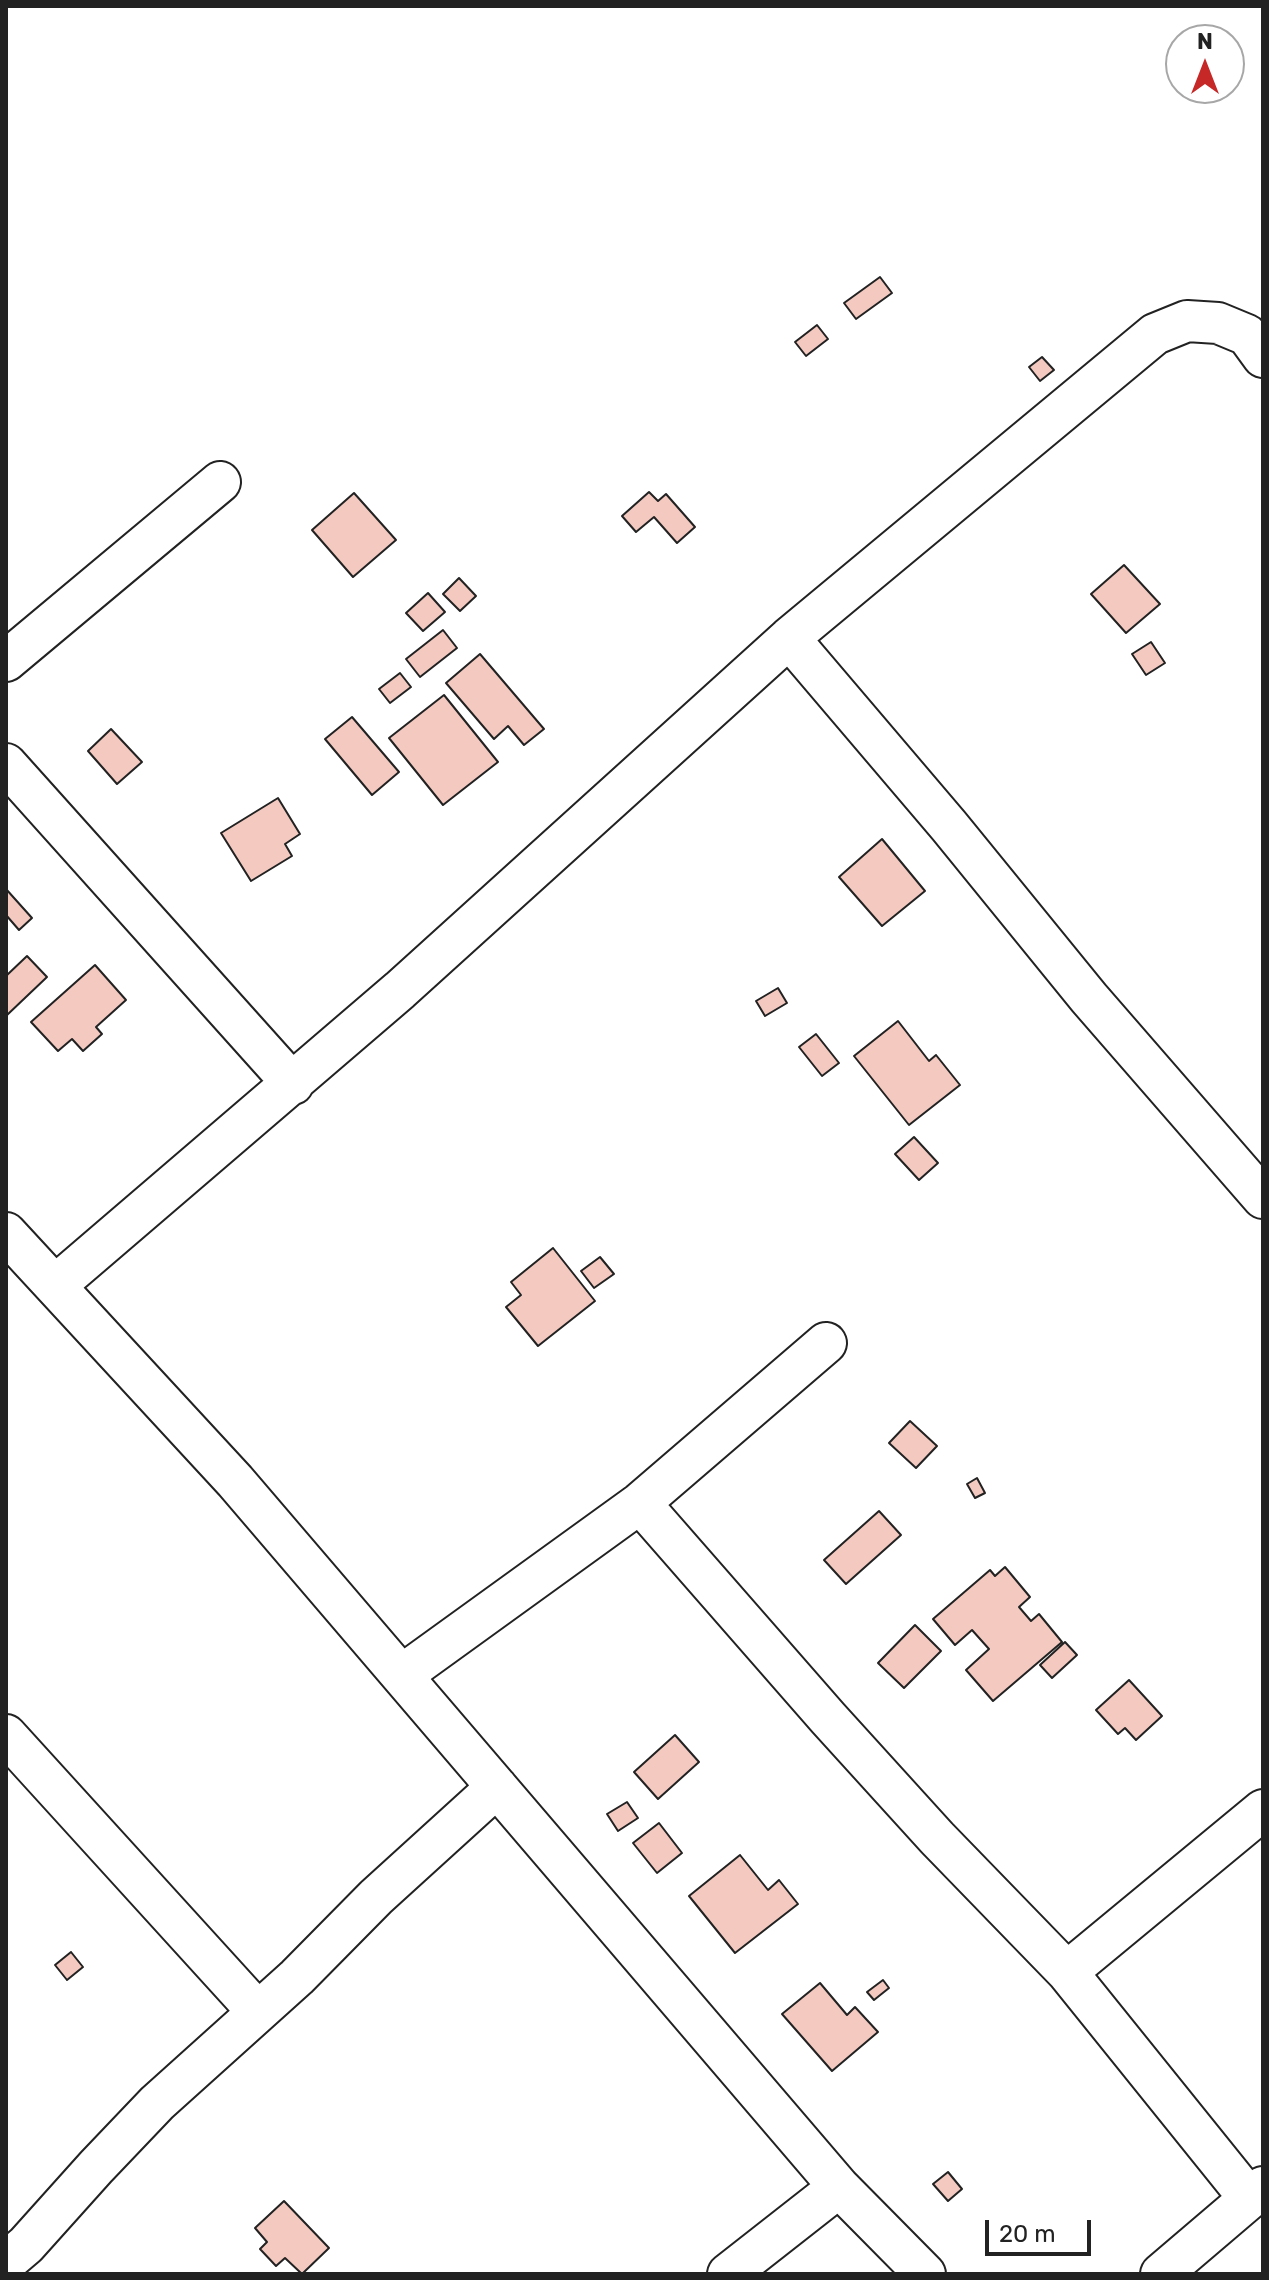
<!DOCTYPE html>
<style>
body{margin:0}
#map{position:relative;width:1269px;height:2280px;overflow:hidden;background:#fff;font-family:Rubik,sans-serif}
canvas{display:block}
.frame{position:absolute;inset:0;border:8px solid #222;pointer-events:none}
.north{position:absolute;left:1165px;top:24px;width:80px;height:80px;box-sizing:border-box;background:#fff;border:2px solid #a7a7a7;border-radius:50%;rotate:0deg;font-size:22px;font-weight:700;line-height:32px;text-align:center;color:#222}
.north::after{content:'';display:block;margin:auto;width:28px;height:36px;background:#c62828;clip-path:polygon(50% 0,100% 100%,50% 72%,0 100%)}
.scale{position:absolute;left:985px;top:2220px;width:106px;height:36px;box-sizing:border-box;border:4px solid #222;border-top:0;padding-left:10px;font-size:24px;line-height:28px;white-space:nowrap;color:#222;-webkit-text-stroke:6px #fff;paint-order:stroke}
</style>
<div id="map">
<canvas width="1269" height="2280"></canvas>
<div class="frame"></div>
<div class="north">N</div>
<div class="scale">20 m</div>
</div>
<script>
const ctx = document.querySelector('canvas').getContext('2d');
ctx.lineJoin = 'round';
function fillPath(path, color) { ctx.fillStyle = color; ctx.fill(path, 'evenodd'); }
function strokePath(path, color, width, dash) { ctx.strokeStyle = color; ctx.lineWidth = width; ctx.lineCap = dash ? 'butt' : 'round'; ctx.setLineDash(dash || []); ctx.stroke(path); }
const building = new Path2D(`
 M880 277 892 293 856 319 844 303Z
 M817 325 828 339 806 356 795 342Z
 M1042 357 1054 370 1040 381 1029 367Z
 M649 492 658 501 666 494 695 527 677 543 654 517 636 532 622 516Z
 M354 493 396 540 353 577 312 530Z
 M1124 565 1160 604 1126 633 1091 594Z
 M459 578 476 596 460 611 443 594Z
 M428 593 445 612 423 631 406 613Z
 M443 630 457 648 420 677 406 659Z
 M1151 642 1165 663 1146 675 1132 654Z
 M480 654 544 729 524 745 508 726 494 739 446 683Z
 M400 673 411 687 390 703 379 689Z
 M444 695 498 762 443 805 389 738Z
 M352 717 399 772 372 795 325 739Z
 M111 729 142 762 117 784 88 751Z
 M278 798 300 834 285 844 292 856 251 881 221 833Z
 M882 839 925 891 882 926 839 877Z
 M6 889 32 918 19 930 6 915Z
 M27 956 47 977 6 1016V976Z
 M95 965 126 1000 96 1027 102 1034 83 1051 72 1039 58 1051 31 1022Z
 M778 988 787 1003 765 1016 756 1001Z
 M898 1021 929 1061 936 1055 960 1085 909 1125 854 1056Z
 M816 1034 839 1063 822 1076 799 1047Z
 M914 1137 938 1163 919 1180 895 1154Z
 M553 1248 595 1301 538 1346 506 1307 521 1295 511 1282Z
 M600 1257 614 1274 594 1288 581 1271Z
 M910 1421 937 1446 916 1468 889 1443Z
 M977 1478 985 1493 975 1498 967 1484Z
 M879 1511 901 1535 846 1584 824 1560Z
 M1005 1567 1030 1597 1019 1607 1031 1621 1039 1614 1062 1642 993 1701 966 1670 989 1649 972 1630 955 1645 933 1619 990 1570 995 1576Z
 M915 1625 941 1651 904 1688 878 1663Z
 M1065 1642 1077 1655 1052 1678 1040 1665Z
 M1129 1680 1162 1716 1136 1740 1125 1728 1118 1734 1096 1710Z
 M675 1735 699 1762 658 1799 634 1772Z
 M627 1802 638 1818 618 1831 607 1814Z
 M659 1823 682 1853 657 1873 633 1843Z
 M740 1855 768 1890 779 1880 798 1904 735 1953 689 1896Z
 M71 1952 83 1967 67 1980 55 1965Z
 M883 1980 889 1988 874 2000 867 1992Z
 M820 1983 847 2015 855 2007 878 2032 832 2071 782 2014Z
 M948 2172 962 2189 948 2201 933 2184Z
 M284 2201 329 2248 302 2274 285 2258 276 2266 260 2249 267 2242 255 2228Z`);
const minor = new Path2D(`
 M789 638 949 826 1089 998 1263 1198
 M6 661 220 482
 M6 764 293 1084
 M6 1233 235 1481 839 2187 925 2274
 M56 1285 400 990 789 638 1155 334 1187 321 1218 323 1247 335 1263 357
 M640 1503 828 1718 937 1838 1067 1972 1249 2198
 M402 1675 640 1503 826 1343
 M6 1735 258 2012
 M1067 1972 1263 1810
 M6 2262 26 2245 96 2167 157 2103 297 1977 376 1897 497 1787
 M728 2274 839 2187
 M1161 2274 1263 2187`);
fillPath(building, '#f3c9c0');
strokePath(building, '#222', 2);
strokePath(minor, '#222', 44);
strokePath(minor, '#fff', 40);
</script>
